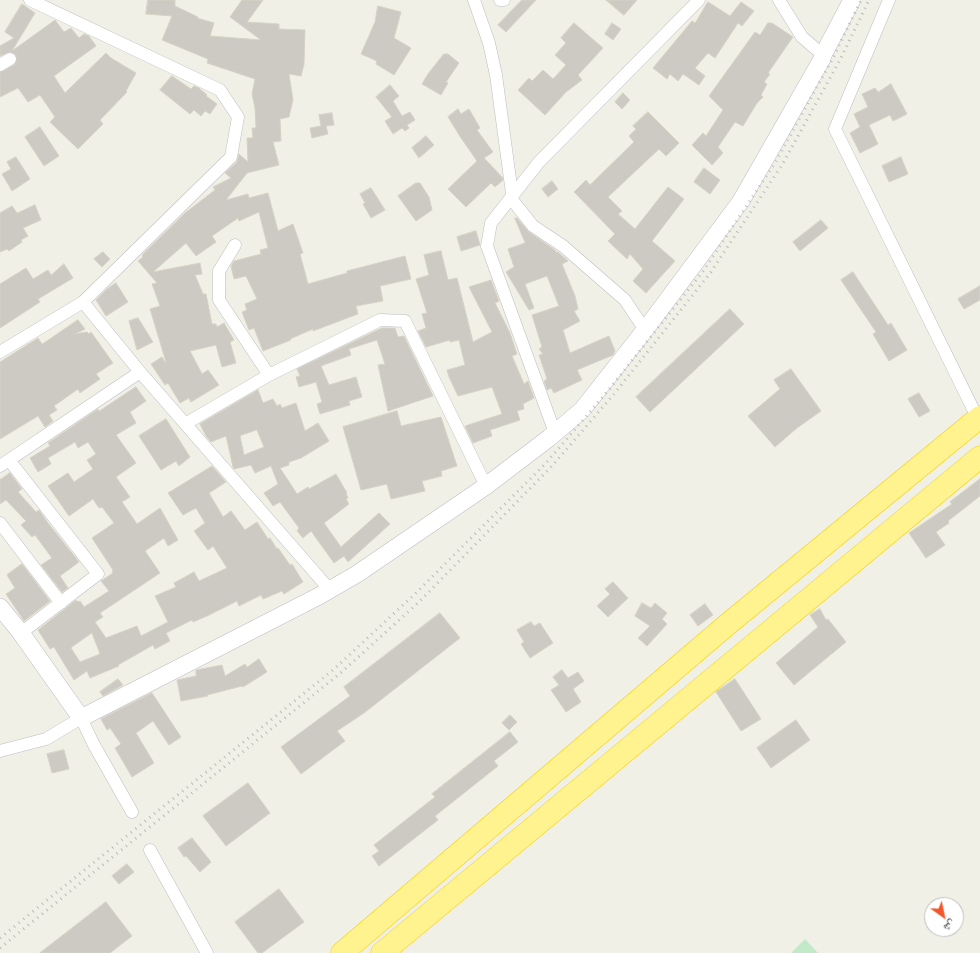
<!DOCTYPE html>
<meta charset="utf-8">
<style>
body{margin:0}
#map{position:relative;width:980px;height:953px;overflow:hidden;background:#f1f0e6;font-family:"Open Sans","Noto Naskh Arabic",sans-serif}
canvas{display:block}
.north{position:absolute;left:924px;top:897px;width:40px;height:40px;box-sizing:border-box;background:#fff;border:1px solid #bfbfc2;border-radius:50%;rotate:147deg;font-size:11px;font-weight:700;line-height:16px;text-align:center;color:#5e6067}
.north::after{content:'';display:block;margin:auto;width:14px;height:18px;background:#f2582b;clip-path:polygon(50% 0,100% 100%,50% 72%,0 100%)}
</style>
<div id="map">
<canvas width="980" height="953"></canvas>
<div class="north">ش</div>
</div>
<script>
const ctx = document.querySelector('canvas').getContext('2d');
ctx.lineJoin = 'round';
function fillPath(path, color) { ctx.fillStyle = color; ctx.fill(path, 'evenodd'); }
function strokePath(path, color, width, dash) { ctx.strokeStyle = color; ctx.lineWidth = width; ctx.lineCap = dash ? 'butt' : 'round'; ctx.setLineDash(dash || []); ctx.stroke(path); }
const green = new Path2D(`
 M805 939 818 953H791Z`);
const building = new Path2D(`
 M148 0H175V6L198 17 197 18 214 23 210 36 261 40 230 17 242 0H263L247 22 279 24V29L305 30 304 64 301 76 289 74 293 100 289 117 280 119 281 141 273 142 279 165 247 173 226 200 248 194 249 198 268 193 278 231 293 224 303 253 300 254 308 284 347 273V271L405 256 411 279 380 286 383 301 356 306 358 314 313 331V329L290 339 291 340 263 351 254 328 249 330 242 312 247 310 245 304 257 299 246 276 234 279 231 266 234 261 261 254 260 250 268 248 259 212 239 221 238 218 212 236 216 242 196 256 186 243 153 272 200 263 202 274 195 275 203 294H206L212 324H216L217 327 224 323 234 340 230 342 236 363 222 367 216 345 190 351 202 374 208 370 219 385 191 402 189 398 180 403 168 383 165 385 151 364 162 357 165 362H166L150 309 160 306 152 284 157 283 138 261 143 257 142 255 185 213 215 190 213 187 231 178 225 173 237 162 239 154 248 162 247 138H253L252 128H256L255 108 252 94 255 79 207 63 208 59 162 40 172 16 146 14Z
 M522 0H536L506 32 498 25Z
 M606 0H637L624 15Z
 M708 2 730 16 741 2 754 11 742 26 738 23 715 58 708 53 695 68 705 76 699 85 683 74 678 81 670 74 667 79 653 68 692 21 695 23Z
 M22 4 35 13 12 51 55 20 64 32 71 28 79 38 84 34 89 36 96 46 54 76 65 93 106 53 111 58 136 73 126 91 127 92 100 120 103 124 78 149 50 122 55 117 40 95 28 102 18 88 0 97V72L14 65 17 59 16 55 10 52 0 56V46L14 38 5 32Z
 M378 6 401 12 394 38 411 48 394 75 376 64 377 61 361 54 375 22Z
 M574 23 603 48 578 75 582 80 566 92 545 115 518 90 529 78 532 81 543 70 553 79 566 65 555 55 566 43 561 38Z
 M612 23 621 29 613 40 605 34Z
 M768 23H772L793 37 768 73 770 74 764 82 767 84 761 95 763 97 757 103 743 126 735 122 718 147 723 153 712 165 692 145 703 133 706 136 723 110 709 96 755 32 760 35Z
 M444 54H448L459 63 446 82 448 83 441 95 422 84 428 74Z
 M172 76 191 89 194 86 199 88 207 95 206 96 217 104 210 114 205 111 201 116 194 110 190 114 160 90Z
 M891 84 907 114 893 121 890 115 869 125 878 144 860 153 850 133 860 127 854 114 868 107 862 94 875 88 878 92Z
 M390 85 399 96 393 101 402 116 410 112 415 120 407 125 409 128 405 131 402 128 393 134 385 121 392 117 376 97Z
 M623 93 630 100 622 109 615 102Z
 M458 109 461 114 469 109 480 128 477 130 493 152 484 158 502 177 503 180 495 187 491 183 466 207 448 189 477 161 461 138 448 117Z
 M648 112 679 143 666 156 659 149 608 197 622 211 618 214 635 229 668 187 684 199 652 241 675 261 646 293 633 281 643 269 630 254 627 259 608 241 615 234 574 192 586 180 590 185 634 142 629 136 636 129 633 126Z
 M332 113 334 125 326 126 328 134 312 138 310 128 321 126 319 115Z
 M40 127 59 156 44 166 25 137Z
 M426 136 434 145 419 158 412 148Z
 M16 157 30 179 12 191 2 174 11 169 7 162Z
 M901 157 908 174 889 182 882 166Z
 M704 168 720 180 710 194 694 182Z
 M552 181 558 189 548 197 542 189Z
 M416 183H420L429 197 432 210 416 221 398 196Z
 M371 188 385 210 371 218 363 204 365 203 360 194Z
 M35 205 41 220 23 228 28 236 21 240 22 242 9 251 7 249 0 252V213L12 206 17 213Z
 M515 218H517L529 232 555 250 556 252H558L568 261 562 264 575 296 578 309 574 311 580 321 563 330 570 353 609 336 615 351 613 355 577 370 582 380 554 393 551 388 547 390 544 381 547 379 539 355 543 354 539 349 542 347 532 315 559 306 547 276 525 284 534 308 529 310 506 272 514 267 508 249 525 243Z
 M821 220 828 228 800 251 793 242Z
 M476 231 480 245 461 251 457 237Z
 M441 251 448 280 457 278 473 342 492 332 469 287 491 280 499 301 495 303 510 333 517 354 512 356 524 384 528 381 534 398 523 404 524 409 517 411 520 420 490 430 492 436 473 443 465 426 502 414 492 387 458 396 449 377 447 370 465 365 459 340 450 342V340L426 347 418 331 426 328 422 314 427 313 416 279 429 275 424 255Z
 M103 252 110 259 102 267 94 259Z
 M64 264 73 278 38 299 40 302 0 328V284L26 268 33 279 48 270 51 275Z
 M853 272 888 325 891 323 907 350 889 361 873 334 876 332 841 280Z
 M116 283 128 302 106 316 96 300 107 289Z
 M980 286V300L964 309 958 299Z
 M730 309 744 324 650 412 636 397Z
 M138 318 153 342 137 350 129 321Z
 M78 320 85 329 75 334 87 332 89 334 91 332 113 363 96 374 100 379 80 393 78 389 54 406 57 410 49 415 53 421 45 427 38 416 0 439V362L38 338 42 344Z
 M382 328H395L398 337 404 336 433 396 388 411 378 365 385 364 377 340 349 349 351 355 321 366 329 385 356 377 362 397 349 401 350 405 320 414 317 404 322 402 316 382 299 387 296 377 300 376 297 369Z
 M791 369 821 411 797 428 775 447 748 416 780 389 774 380Z
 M136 387 146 401 130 412 136 423 116 435 136 463 116 477 130 497 122 502 137 524 160 508 178 540 168 546 164 538 145 551 160 573 100 613 103 617 95 622 106 638 137 626 141 636 168 622 155 596 176 587 174 583 194 572 199 581 227 568 213 546 208 550 194 531 205 523 196 508 183 515 168 493 212 466 226 482 209 493 223 517 231 511 245 530 257 522 268 539 270 538 277 549 278 548 290 565 292 564 303 582 284 594 282 591 263 599 261 595 239 606 237 601 207 616 193 622 192 620 166 633 170 641 155 649 153 645 118 665 119 666 90 678 87 671 74 680 54 647 50 649 38 630 76 600 78 602 80 601 84 607 109 591 101 581 113 573 112 571 113 570 92 538 114 523 102 507 99 508 93 499 69 516 48 486 68 473 74 482 93 469 87 460 96 454 88 442 78 448 75 442 48 458 51 464 38 472 30 458 50 446 48 443 98 409 99 411ZM92 633 100 654 80 662 71 648Z
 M258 390 263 403 273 399 277 406 280 404 282 408 296 403 305 431 318 423 329 441 301 458 289 462V465L280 468 297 494 308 487 309 489 336 474 347 493 346 494 348 498 346 499 349 504 324 523 341 547 379 513 390 524 348 562 344 556 334 563 311 531 303 538 297 531 299 528 280 502 273 506 264 493 278 484 271 466 255 473 251 465 234 469 233 467 226 436 211 442 206 436 200 424ZM257 430 264 447 244 455 240 436Z
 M919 393 930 411 919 417 908 399Z
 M397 411 401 426 441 417 457 466 441 471 442 476 422 481 425 491 391 499 387 484 361 490 343 427Z
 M166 419 190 457 179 466 176 461 161 470 139 436Z
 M10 473 22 489 18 492 36 512 39 510 48 523 79 562 60 576 68 588 62 592 41 565 52 558 35 535 32 537 21 525 26 521 6 500 0 504V480Z
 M980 479V496L948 521 949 523 936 532 945 545 926 558 909 533 952 504 950 502Z
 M22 564 50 601 24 621 6 594 15 588 7 575Z
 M613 582 628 598 608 617 597 606 610 594 605 589Z
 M642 603 651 608 655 603 667 613 662 619 667 624 647 646 638 638 650 626 635 616Z
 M705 604 713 615 698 626 690 615Z
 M820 609 826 620 828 619 846 642 794 685 776 663 818 627 810 615Z
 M440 613 460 638 364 713 337 731 345 741 301 774 281 747 350 696 344 687Z
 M531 622 534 626 540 623 553 643 530 658 521 644 524 642 517 630Z
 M259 659 267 672 243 687 242 686 207 695 208 696 181 701 177 680 196 676V670L222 665 225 676 245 664 247 667Z
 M562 670 568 678 578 672 584 681 573 689 581 702 566 712 551 690 559 685 553 677Z
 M118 679 123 685 103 696 100 692Z
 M735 679 761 719 741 731 716 692Z
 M152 693 181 737 169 745 153 721 136 733 154 763 132 777 115 748 121 744 110 728 107 730 101 719Z
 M510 715 517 722 509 730 502 723Z
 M796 720 810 740 771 768 757 748Z
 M510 732 518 742 494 761 498 766 435 816 438 820 379 866 372 856 379 851 374 845 435 797 432 794Z
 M64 750 69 769 52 773 47 754Z
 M248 783 270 813 226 846 203 816Z
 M192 838 211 862 200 872 186 856 184 857 178 848Z
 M127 864 134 872 119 884 112 876Z
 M279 889 304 922 262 953H258L235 922Z
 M106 902 132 936 110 953H40Z`);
const street = new Path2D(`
 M474 0 489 43 496 75 513 201 533 226 563 246 625 300 645 330
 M500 0H504
 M779 0 802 37 823 55
 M889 0 835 129 978 419
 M0 65 10 59
 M235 245 219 271V300L269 375
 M83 302 140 372 330 590
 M0 352 83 302 231 157 238 117 220 90 30 0
 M185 424 269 375 380 320 405 321 486 486
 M555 433 487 246 491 223 539 162 699 0
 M9 460 98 574 21 633
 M0 466 140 372
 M0 523 61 603
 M0 751 46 739 81 718 94 745 132 812
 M150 850 207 953`);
const secondary = new Path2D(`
 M0 607 21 633 81 718 319 596 357 574 486 486 549 438 582 410 645 330 741 201 822 59 823 55 852 0`);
const highway = new Path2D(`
 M342 953 728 624 980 417
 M382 953 980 457`);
const rail = new Path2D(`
 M0 938 333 670 417 592 546 463 607 392 704 270 775 163 833 58 861 0
 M0 948 343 671 419 602 553 465 614 394 711 272 782 165 840 60 869 0`);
fillPath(green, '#c2e9c8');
fillPath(building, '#cccac3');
strokePath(building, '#d6d3c4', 1);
strokePath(street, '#bbbdc2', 13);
strokePath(secondary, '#bbbdc4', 18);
strokePath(highway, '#f7ce00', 23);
strokePath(street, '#fff', 12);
strokePath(secondary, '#fff', 17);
strokePath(highway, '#fff38f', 22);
strokePath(rail, '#b9b9ba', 3, [1, 5]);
</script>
